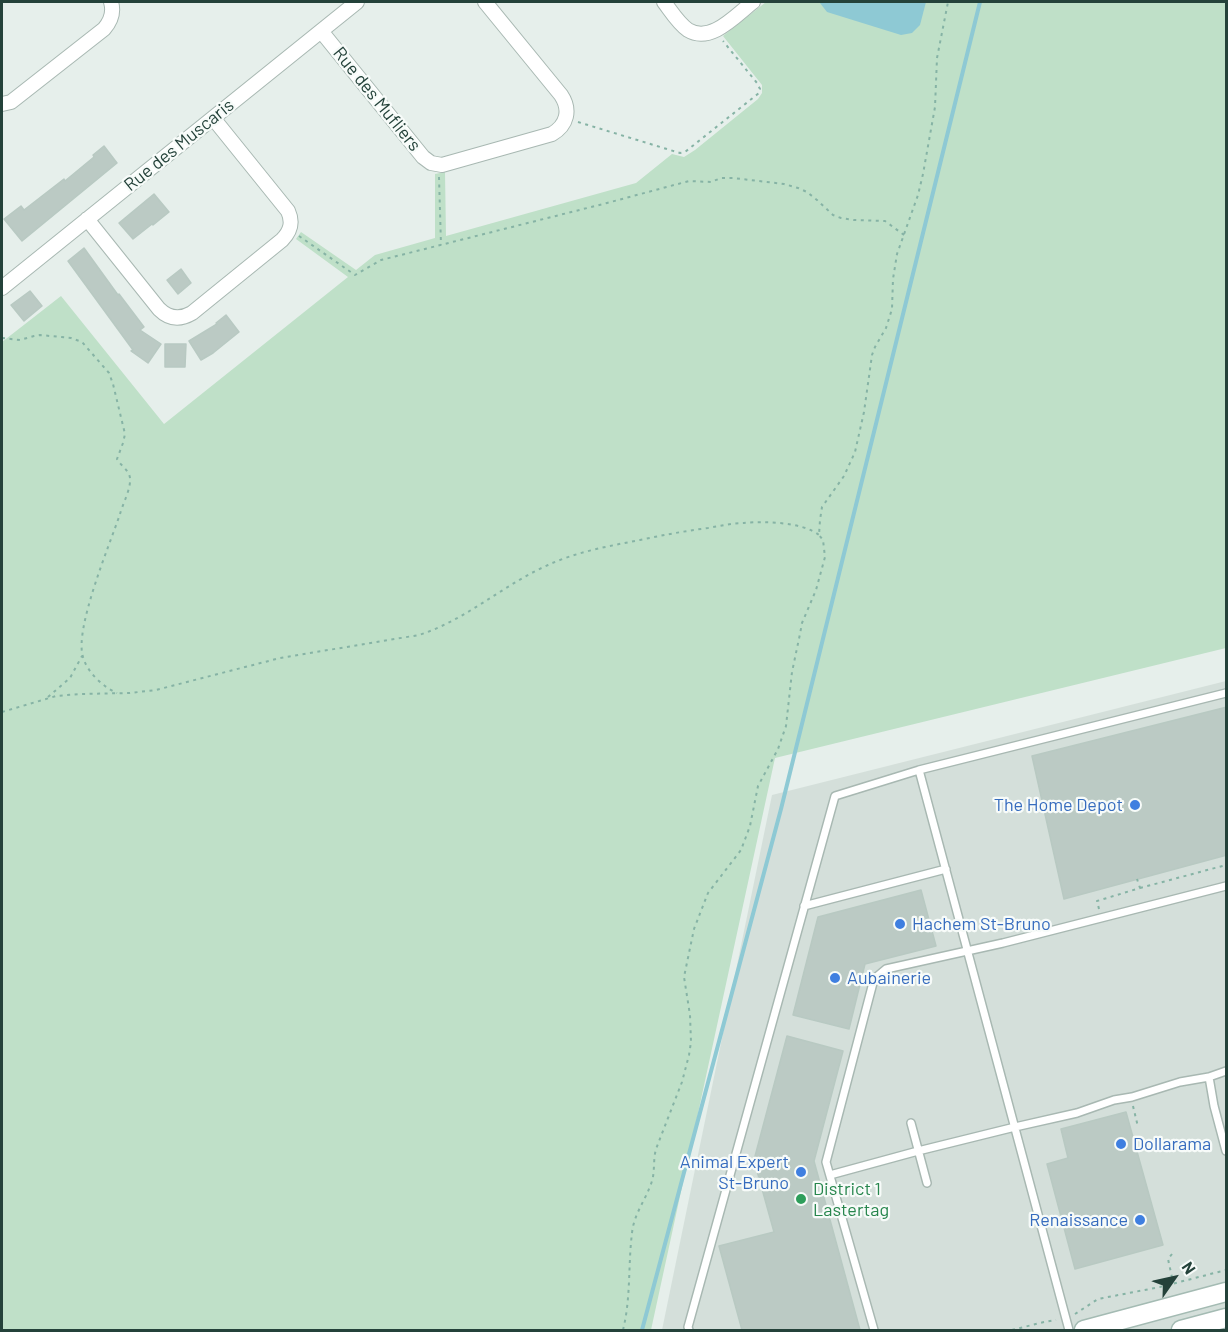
<!DOCTYPE html>
<style>
body{margin:0}
#map{position:relative;width:1228px;height:1332px;overflow:hidden;background:#e6efeb;font-family:Barlow,sans-serif}
canvas{display:block}
.frame{position:absolute;inset:0;border:3px solid #24423a;pointer-events:none}
.north{position:absolute;left:1144px;top:1248px;width:60px;height:60px;-webkit-text-stroke:4px #f7fbf9;paint-order:stroke;rotate:56deg;font-size:16px;font-weight:700;line-height:24px;text-align:center;color:#24423a}
.north::after{content:'';display:block;margin:auto;width:21px;height:27px;background:#24423a;clip-path:polygon(50% 0,100% 100%,50% 72%,0 100%)}
</style>
<div id="map">
<canvas width="1228" height="1332"></canvas>
<div class="frame"></div>
<div class="north">N</div>
</div>
<script>
const ctx = document.querySelector('canvas').getContext('2d');
ctx.lineJoin = 'round';
function fillPath(path, color) { ctx.fillStyle = color; ctx.fill(path, 'evenodd'); }
function strokePath(path, color, width, dash) { ctx.strokeStyle = color; ctx.lineWidth = width; ctx.lineCap = dash ? 'butt' : 'round'; ctx.setLineDash(dash || []); ctx.stroke(path); }
function write(font, color, halo, rows, align = 'center') {
  ctx.font = font + ' Barlow,sans-serif'; ctx.lineWidth = 4.5; ctx.setLineDash([]); ctx.textBaseline = 'middle'; ctx.strokeStyle = halo; ctx.fillStyle = color; for (const [text, x, y, turn = 0] of rows) {
    ctx.save(); ctx.translate(x, y); ctx.rotate((+turn || 0) * Math.PI / 180); ctx.textAlign = isNaN(turn) ? turn : align; if (halo) ctx.strokeText(text, 0, 0); ctx.fillText(text, 0, 0); ctx.restore();
  }
}
const built = new Path2D(`
 M1226 681V1330H662L772 795Z`);
const green = new Path2D(`
 M766 2H1226V648L775 758 651 1330H2V342L61 296 164 424 348 277 296 239 301 232 356 270 375 255 435 238V174L445 172 446 236 636 183 672 154 684 157 695 150 758 99 762 93V85L723 36Z`);
const water = new Path2D(`
 M821 2H926L920 25 912 33 901 35 827 12 820 3Z`);
const stream = new Path2D(`
 M642 1330 781 809 980 2`);
const building = new Path2D(`
 M104 146 117 163 22 241 4 219 21 206 24 210 64 179 65 181 94 157 93 155Z
 M154 194 169 212 153 225 152 224 133 239 119 223Z
 M84 248 118 295 119 294 144 327 140 330 161 344 148 363 131 351 133 350 68 261Z
 M181 269 191 283 178 294 167 280Z
 M30 291 42 306 24 321 11 305Z
 M226 315 239 332 213 353 201 360 189 341 217 324 216 323Z
 M165 344H186L185 367H165Z
 M1227 707V855L1064 899 1032 756Z
 M921 890 936 946 865 964 849 1029 793 1015 818 917Z
 M787 1036 843 1051 814 1161 860 1330H742L719 1246 774 1232 754 1160Z
 M1126 1112 1163 1245 1075 1269 1047 1164 1068 1158 1061 1129Z`);
const path = new Path2D(`
 M578 122 680 153 685 152 759 93 760 89 757 83 723 41
 M439 177 441 245
 M299 236 355 275 381 260 607 203 689 181 711 182 721 178H733L784 184 798 188 807 192 817 200 833 215 841 218 854 220 885 221 904 235
 M2 338 20 340 34 336 40 335 71 338 82 342 109 373 113 384 125 434 123 443 117 459C121 466 129 470 130 478 131 489 123 503 120 514 110 544 74 629 83 657 87 672 103 687 117 693
 M48 697 70 678 82 656
 M2 712 56 696 81 694 130 693 156 690 280 658 419 635C466 620 503 585 548 565 576 552 609 546 640 540 663 535 685 531 708 528 720 526 732 523 744 523 764 521 803 522 819 535
 M1140 888 1226 865
 M1099 909 1097 901 1140 888 1137 879
 M1133 1106 1138 1127
 M1172 1254 1168 1259 1173 1282
 M1075 1314 1098 1299 1160 1287 1226 1270
 M623 1330C631 1298 628 1265 632 1233 634 1213 646 1200 652 1181 655 1171 653 1160 656 1149L682 1082 689 1055 691 1042 690 1015 684 977 694 929 708 893 741 850 750 826 758 786 778 749 786 726 792 672 800 634 802 623 816 590 825 557 823 540 819 535 820 520 822 507 844 476 855 452 864 412 872 355 875 347 886 328 892 309 893 279 897 254 918 195 923 174 935 107 937 58 948 2
 M1012 1330 1044 1322 1056 1320`);
const lane = new Path2D(`
 M919 770 1069 1330
 M804 906 946 869
 M1209 1077 1214 1106 1226 1151
 M911 1123 927 1183
 M830 1175 918 1151 1015 1127 1077 1113 1114 1100 1132 1097 1180 1082 1209 1077 1226 1071
 M689 1330 688 1327 835 796 919 770 1226 693
 M874 1330 826 1162 874 979 886 969 1003 943 1226 886`);
const street = new Path2D(`
 M664 2C671 11 678 23 688 30 711 44 736 15 753 2
 M321 31 423 157 431 163 442 165 552 134C567 125 571 110 561 95L485 2
 M2 104 11 102 104 29C111 21 114 12 111 2
 M87 219 159 309C169 319 180 320 192 313L282 240C291 231 293 222 288 211L213 118
 M2 288 357 2`);
const secondary = new Path2D(`
 M1084 1330 1226 1292
 M1181 1330 1226 1318`);
const markers = [
 [1135,805,6,"#3f7fe0"],
 [900,924,6,"#3f7fe0"],
 [835,978,6,"#3f7fe0"],
 [1121,1144,6,"#3f7fe0"],
 [801,1172,6,"#3f7fe0"],
 [801,1199,6,"#2e9e5b"],
 [1140,1220,6,"#3f7fe0"]
];
const streetNames = [
 ["Rue des Mufliers",377,99,51],
 ["Rue des Muscaris",179,145,-39]
];
const shopNames = [
 ["The Home Depot",1123,805],
 ["Hachem St-Bruno",912,924,"left"],
 ["Aubainerie",847,978,"left"],
 ["Dollarama",1133,1144,"left"],
 ["Animal Expert",789,1162],
 ["St-Bruno",789,1183],
 ["Renaissance",1128,1220]
];
const leisureNames = [
 ["District 1",813,1189],
 ["Lastertag",813,1210]
];
fillPath(built, '#d4dfda');
fillPath(green, '#bfe0c8');
fillPath(water, '#8ec9d4');
strokePath(stream, '#8ec9d4', 4);
fillPath(building, '#bbcac4');
strokePath(building, '#b8c9c2', 1.5);
strokePath(lane, '#a8b8b2', 10);
strokePath(street, '#a8b8b2', 16);
strokePath(secondary, '#a4bbb3', 21);
strokePath(path, '#86b3a5', 2, [3, 4.5]);
strokePath(lane, '#fff', 7);
strokePath(street, '#fff', 14);
strokePath(secondary, '#fff', 18);
for (const [x, y, r, color] of markers) { const dot = new Path2D(); dot.arc(x, y, r, 0, 2 * Math.PI); ctx.fillStyle = color; ctx.fill(dot); strokePath(dot, '#f7fbf9', 2); }
write('18px', '#24423a', '#f7fbf9', streetNames);
write('18px', '#366cbe', '#f7fbf9', shopNames, 'right');
write('18px', '#27864d', '#f7fbf9', leisureNames, 'left');
</script>
